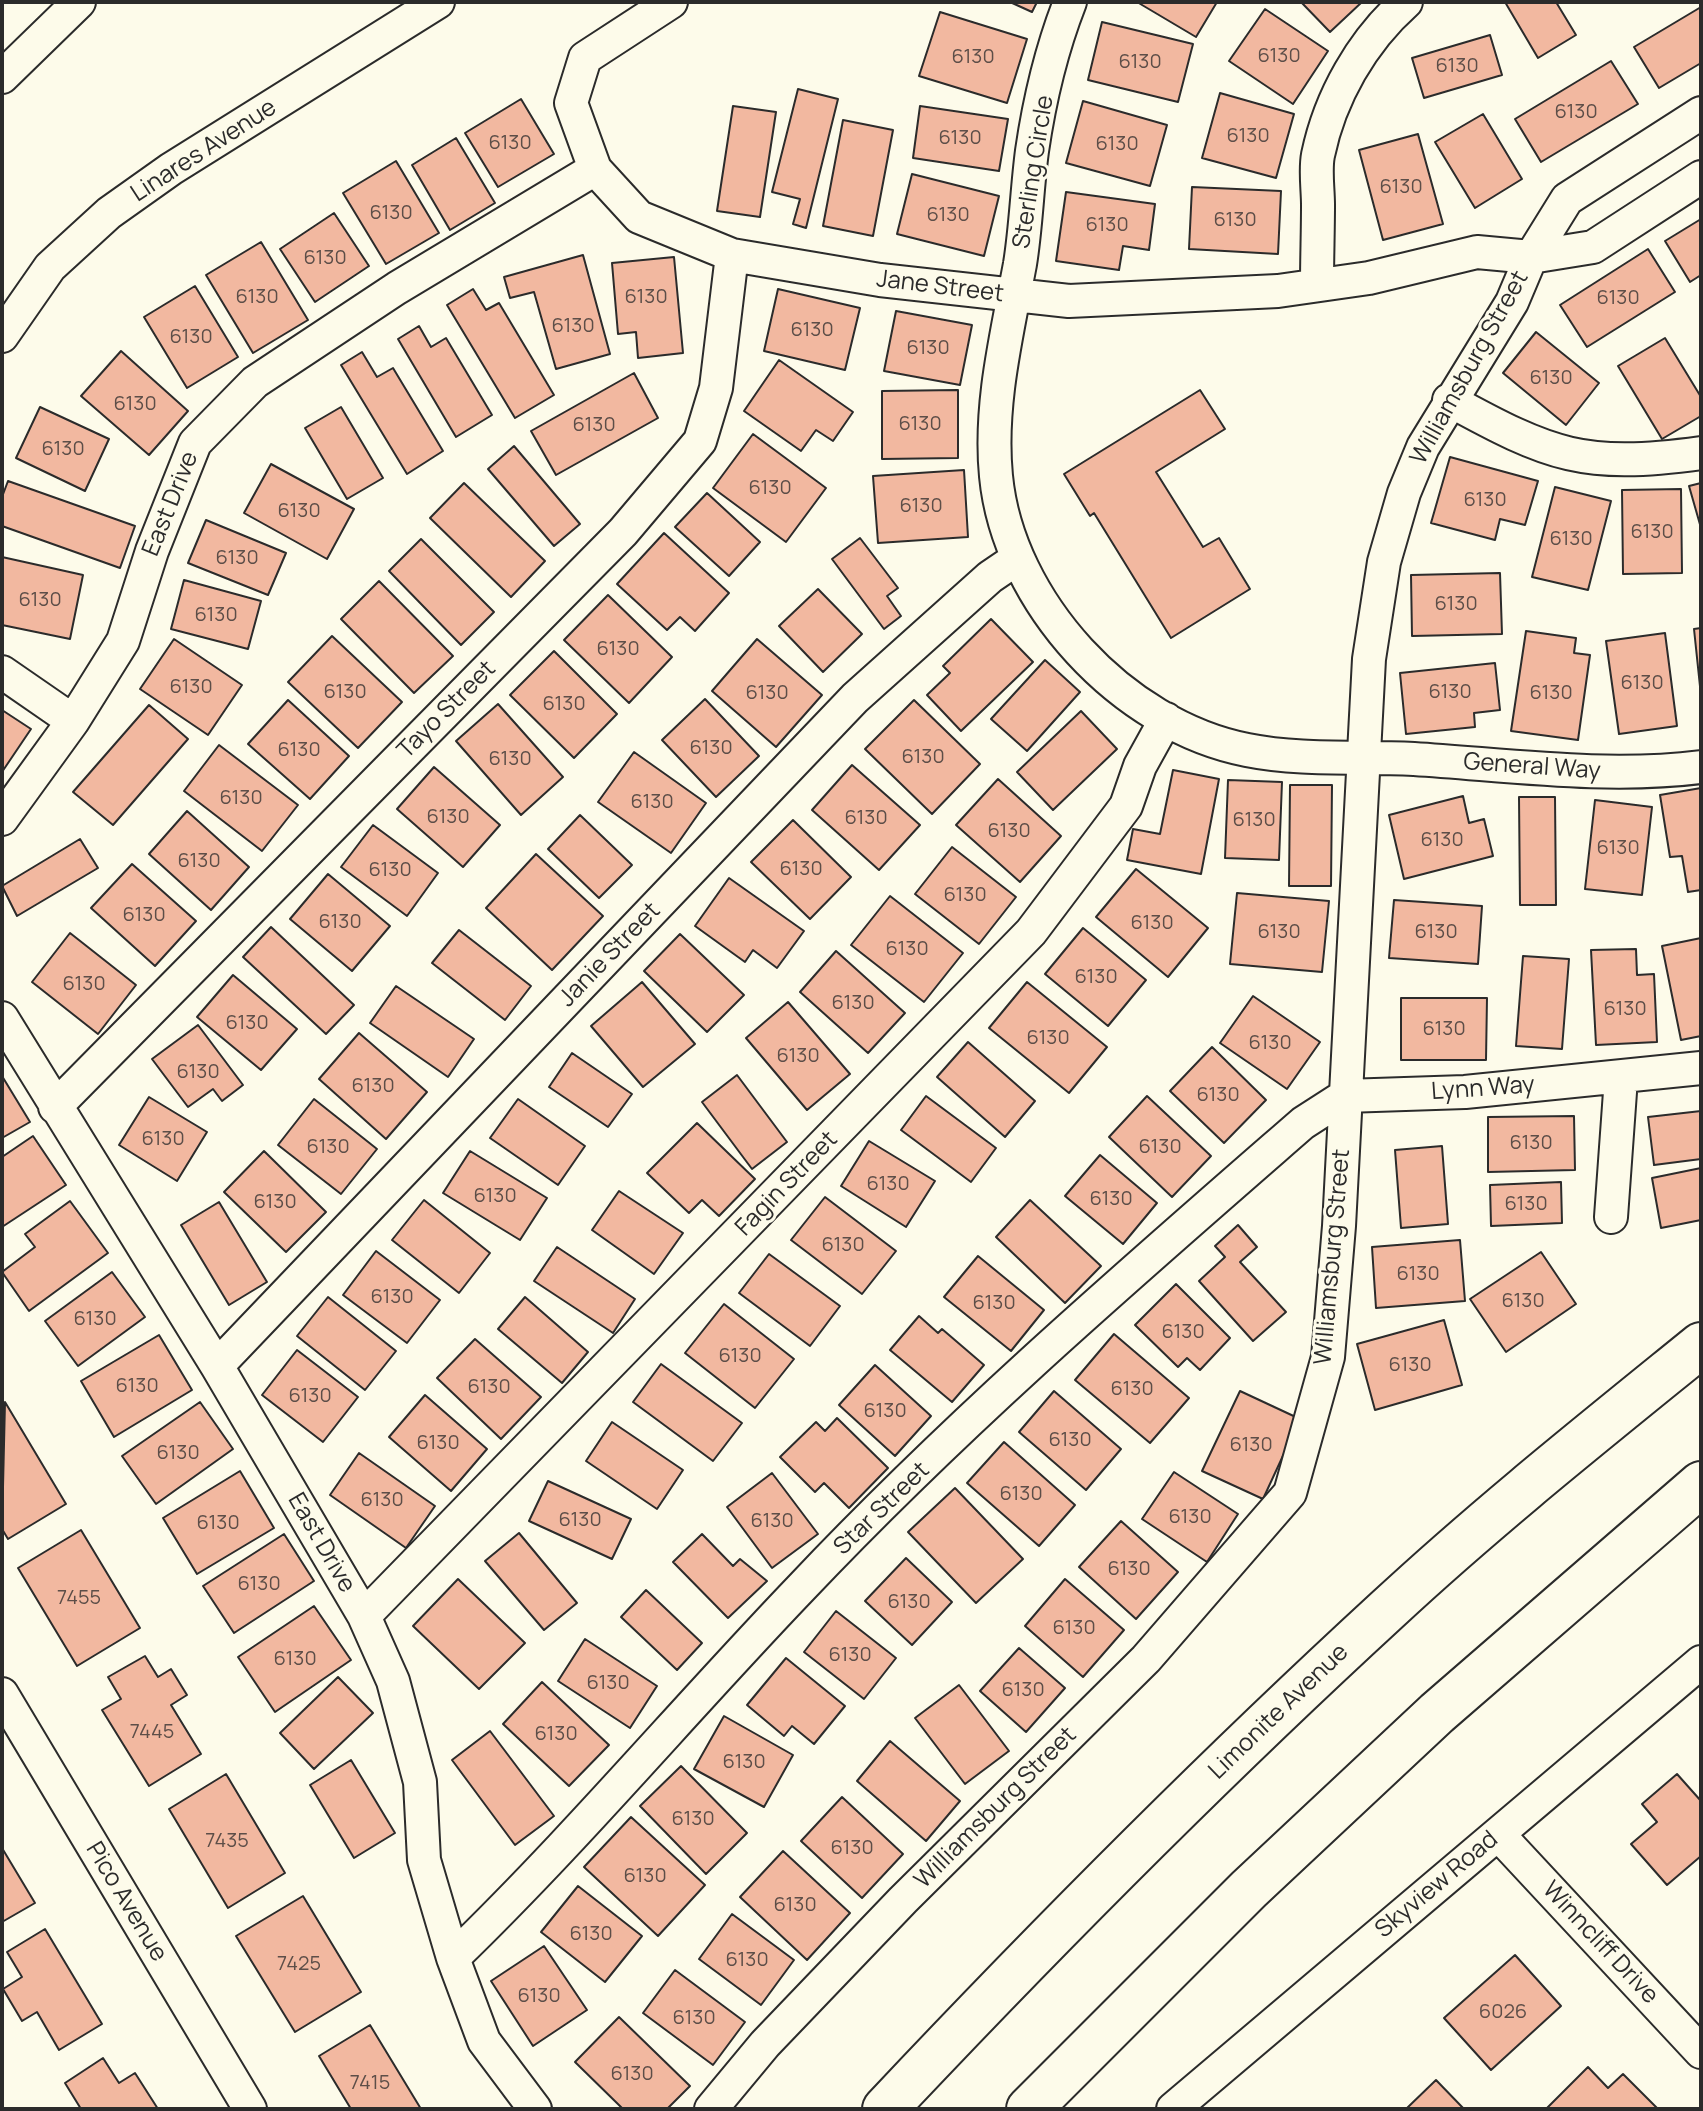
<!DOCTYPE html>
<style>
body{margin:0}
#map{position:relative;width:1703px;height:2111px;overflow:hidden;background:#fdfbea;font-family:Manrope,sans-serif}
canvas{display:block}
.frame{position:absolute;inset:0;border:4px solid #2b2b2b;pointer-events:none}
</style>
<div id="map">
<canvas width="1703" height="2111"></canvas>
<div class="frame"></div>
</div>
<script>
const ctx = document.querySelector('canvas').getContext('2d');
ctx.lineJoin = 'round';
function fillPath(path, color) { ctx.fillStyle = color; ctx.fill(path, 'evenodd'); }
function strokePath(path, color, width, dash) { ctx.strokeStyle = color; ctx.lineWidth = width; ctx.lineCap = dash ? 'butt' : 'round'; ctx.setLineDash(dash || []); ctx.stroke(path); }
function write(font, color, halo, rows, align = 'center') {
  ctx.font = font + ' Manrope,sans-serif'; ctx.lineWidth = 6; ctx.setLineDash([]); ctx.textBaseline = 'middle'; ctx.strokeStyle = halo; ctx.fillStyle = color; for (const [text, x, y, turn = 0] of rows) {
    ctx.save(); ctx.translate(x, y); ctx.rotate((+turn || 0) * Math.PI / 180); ctx.textAlign = isNaN(turn) ? turn : align; if (halo) ctx.strokeText(text, 0, 0); ctx.fillText(text, 0, 0); ctx.restore();
  }
}
const building = new Path2D(`
 M1010 2H1037L1032 12Z
 M1137 2H1217L1196 37Z
 M1301 2H1362L1330 32Z
 M1505 2H1556L1576 35 1538 58Z
 M1701 7V63L1659 88 1634 47Z
 M1265 9 1328 51 1293 104 1229 61Z
 M940 12 1027 39 1007 103 919 76Z
 M1102 22 1193 44 1178 102 1088 80Z
 M1490 35 1502 75 1424 98 1412 58Z
 M1611 61 1638 104 1541 162 1515 119Z
 M798 89 838 99 806 228 793 224 800 199 772 192Z
 M1220 93 1294 114 1276 178 1202 158Z
 M521 99 554 154 498 187 465 133Z
 M1083 101 1167 125 1150 186 1066 163Z
 M733 106 776 112 760 217 717 211Z
 M920 106 1008 119 999 171 913 158Z
 M1483 114 1522 179 1475 208 1435 142Z
 M843 120 893 130 873 236 823 226Z
 M1418 134 1443 224 1383 240 1359 150Z
 M456 138 495 203 450 230 412 165Z
 M396 161 439 233 386 264 343 193Z
 M912 174 999 196 984 256 897 234Z
 M1192 187 1281 191 1278 254 1189 249Z
 M1066 192 1155 204 1149 250 1123 246 1119 270 1056 261Z
 M334 213 369 266 315 302 280 249Z
 M1701 219V275L1690 282 1665 241Z
 M261 242 308 320 253 353 206 275Z
 M1648 249 1675 292 1587 347 1560 305Z
 M583 255 610 354 556 369 534 292 510 298 504 277Z
 M674 257 683 353 638 358 636 332 618 334 612 263Z
 M195 286 238 357 187 388 144 317Z
 M473 289 486 310 499 303 554 395 515 418 447 305Z
 M778 289 860 308 845 370 764 351Z
 M896 311 972 325 960 385 884 371Z
 M419 326 431 347 446 338 492 415 456 437 398 339Z
 M1536 332 1599 383 1566 425 1503 373Z
 M1665 338 1701 397V416L1662 439 1618 366Z
 M121 351 188 411 149 455 81 396Z
 M362 352 377 377 393 368 443 451 407 474 341 365Z
 M779 360 853 412 833 441 816 430 801 451 744 411Z
 M634 373 658 418 556 475 531 431Z
 M958 390V458L882 459V391Z
 M1200 390 1225 429 1156 472 1203 547 1219 538 1250 589 1171 638 1094 513 1090 516 1064 474Z
 M40 407 109 439 85 491 16 458Z
 M341 407 383 478 347 499 305 428Z
 M753 434 826 488 786 542 713 488Z
 M514 446 580 524 554 546 488 469Z
 M1450 457 1538 481 1525 525 1500 519 1495 540 1431 523Z
 M271 464 354 509 327 559 244 513Z
 M964 470 968 537 878 543 873 476Z
 M8 481 135 526 120 568 2 526V497Z
 M464 483 545 561 511 597 430 518Z
 M1701 483V528L1689 486Z
 M1555 487 1611 501 1588 590 1532 577Z
 M1681 489 1682 573 1623 574 1622 490Z
 M707 493 760 542 729 576 675 527Z
 M206 520 286 553 268 595 188 563Z
 M664 533 729 593 695 631 680 617 667 630 617 584Z
 M860 538 898 588 887 596 901 616 884 629 832 559Z
 M421 539 494 612 461 645 389 571Z
 M2 557 83 575 70 639 2 625Z
 M1500 573 1502 634 1412 636 1411 575Z
 M184 580 261 601 248 649 171 629Z
 M379 581 453 656 414 693 341 619Z
 M818 589 862 634 823 672 779 626Z
 M608 595 672 657 629 703 564 640Z
 M991 619 1033 662 961 731 927 695 950 673 943 666Z
 M1701 628V696L1694 629Z
 M1526 631 1576 638 1574 653 1590 655 1578 740 1511 731Z
 M1665 633 1677 726 1619 734 1606 641Z
 M332 636 402 702 358 748 288 682Z
 M174 639 242 685 208 735 140 689Z
 M757 639 822 695 776 747 712 691Z
 M554 651 617 714 574 758 510 695Z
 M1045 660 1080 692 1027 751 991 719Z
 M1495 663 1500 710 1474 713 1475 727 1406 734 1400 673Z
 M705 699 759 756 716 797 662 740Z
 M288 700 349 756 310 799 248 744Z
 M914 700 980 764 932 814 865 749Z
 M498 704 563 777 521 815 456 741Z
 M149 705 188 739 113 825 73 792Z
 M2 710 31 729 2 772Z
 M1081 711 1117 749 1053 810 1017 772Z
 M219 745 298 805 262 851 184 791Z
 M634 752 706 803 671 853 598 802Z
 M852 765 920 825 879 870 812 810Z
 M434 767 500 825 463 867 397 809Z
 M1173 770 1219 779 1201 874 1127 860 1133 829 1160 834Z
 M998 779 1061 836 1020 882 956 825Z
 M1228 780 1282 782 1279 860 1225 858Z
 M1290 785H1332L1331 886H1289Z
 M1701 788V890L1688 892 1682 856 1670 857 1660 795Z
 M1463 796 1469 823 1484 819 1493 856 1404 879 1389 815Z
 M1519 797H1555L1556 905H1520Z
 M1595 800 1652 807 1642 895 1585 889Z
 M187 811 249 867 211 910 149 854Z
 M580 815 632 865 599 898 548 849Z
 M793 820 851 877 810 919 751 862Z
 M373 825 438 873 407 916 341 867Z
 M80 839 98 868 17 916 2 886Z
 M952 847 1016 897 979 944 915 894Z
 M536 854 603 916 552 970 486 908Z
 M132 864 196 921 155 966 91 908Z
 M1136 869 1208 928 1168 977 1096 917Z
 M328 874 390 926 352 971 290 919Z
 M729 878 804 931 777 968 753 950 745 962 695 926Z
 M1237 893 1329 901 1322 972 1230 964Z
 M890 896 963 953 924 1002 851 945Z
 M1394 900 1482 906 1478 964 1389 958Z
 M271 927 354 1005 326 1034 243 957Z
 M1083 928 1146 980 1108 1026 1045 974Z
 M459 930 531 986 505 1020 432 963Z
 M70 933 136 985 98 1034 32 982Z
 M680 934 744 995 707 1032 644 971Z
 M1701 938V1036L1681 1040 1662 946Z
 M1636 949 1637 975 1654 974 1657 1042 1596 1045 1591 950Z
 M836 951 905 1013 868 1053 800 992Z
 M1523 956 1569 959 1562 1049 1516 1046Z
 M233 975 297 1029 261 1070 197 1017Z
 M642 982 695 1044 643 1087 591 1026Z
 M1027 982 1107 1047 1069 1093 989 1028Z
 M396 986 474 1039 448 1077 370 1023Z
 M1253 996 1320 1042 1287 1089 1220 1043Z
 M1401 998H1487L1486 1060H1401Z
 M788 1002 850 1074 807 1110 746 1038Z
 M198 1025 243 1085 222 1101 213 1089 188 1107 152 1059Z
 M359 1033 427 1092 386 1139 319 1079Z
 M968 1042 1035 1101 1005 1137 937 1077Z
 M1212 1047 1266 1100 1224 1143 1170 1091Z
 M572 1053 632 1094 608 1127 549 1087Z
 M737 1075 787 1142 752 1169 702 1102Z
 M2 1076 30 1122 2 1138Z
 M926 1096 996 1148 971 1182 901 1130Z
 M1147 1096 1211 1156 1172 1197 1109 1137Z
 M149 1097 207 1132 177 1181 119 1145Z
 M314 1099 377 1149 341 1194 278 1145Z
 M518 1099 585 1146 558 1185 490 1138Z
 M1701 1111V1159L1654 1165 1648 1117Z
 M1574 1116 1575 1170 1488 1172V1117Z
 M697 1123 755 1179 719 1216 702 1200 689 1213 647 1173Z
 M33 1136 66 1185 2 1227V1157Z
 M869 1141 935 1181 906 1227 841 1186Z
 M1442 1146 1448 1224 1401 1228 1395 1150Z
 M264 1151 326 1212 286 1252 224 1192Z
 M470 1151 547 1198 520 1240 443 1193Z
 M1100 1155 1157 1203 1123 1244 1065 1196Z
 M1701 1168V1220L1661 1228 1652 1178Z
 M1561 1182 1562 1223 1491 1226 1490 1185Z
 M619 1191 683 1233 654 1274 592 1230Z
 M825 1197 896 1251 862 1294 791 1240Z
 M424 1200 490 1253 459 1293 392 1240Z
 M1030 1200 1101 1266 1065 1303 996 1237Z
 M70 1201 108 1253 29 1311 2 1272 35 1247 25 1234Z
 M219 1202 267 1282 229 1305 181 1225Z
 M1238 1225 1257 1247 1240 1262 1286 1312 1253 1341 1199 1281 1225 1257 1215 1246Z
 M1460 1240 1465 1301 1376 1308 1372 1247Z
 M557 1247 635 1299 613 1333 534 1281Z
 M376 1251 440 1300 407 1343 343 1295Z
 M1541 1252 1576 1304 1506 1352 1470 1299Z
 M769 1254 840 1306 810 1346 739 1293Z
 M978 1256 1044 1310 1011 1351 944 1297Z
 M112 1272 145 1317 78 1366 45 1321Z
 M1176 1284 1230 1338 1200 1370 1187 1358 1178 1367 1135 1325Z
 M328 1297 396 1351 365 1390 297 1336Z
 M525 1297 588 1352 562 1383 498 1329Z
 M724 1304 794 1359 755 1408 685 1353Z
 M919 1316 938 1333 942 1329 984 1365 952 1402 890 1350Z
 M1444 1320 1462 1385 1375 1410 1357 1344Z
 M1114 1334 1189 1398 1150 1443 1075 1380Z
 M159 1335 192 1390 114 1437 81 1381Z
 M475 1339 541 1397 501 1439 437 1378Z
 M297 1350 358 1397 323 1442 262 1395Z
 M661 1364 742 1423 713 1461 633 1402Z
 M875 1365 931 1416 895 1456 839 1405Z
 M1054 1391 1121 1449 1086 1490 1019 1432Z
 M1240 1391 1300 1419 1263 1499 1202 1471Z
 M425 1395 487 1449 451 1491 389 1437Z
 M5 1402 66 1504 8 1539 2 1529Z
 M200 1402 233 1449 156 1504 122 1456Z
 M837 1418 888 1468 849 1508 824 1483 815 1492 780 1457 816 1422 825 1431Z
 M612 1422 683 1470 657 1509 586 1461Z
 M1004 1442 1075 1505 1039 1546 967 1483Z
 M359 1453 435 1506 406 1548 330 1495Z
 M240 1471 274 1528 197 1574 163 1518Z
 M1174 1472 1238 1514 1207 1562 1142 1519Z
 M772 1473 818 1534 772 1568 727 1507Z
 M548 1481 631 1519 612 1559 529 1521Z
 M955 1488 1023 1559 976 1603 908 1532Z
 M1121 1521 1178 1572 1136 1619 1079 1567Z
 M81 1530 140 1628 77 1666 18 1568Z
 M519 1533 577 1603 544 1630 485 1561Z
 M284 1534 314 1581 234 1633 203 1586Z
 M702 1534 733 1566 740 1559 767 1581 728 1618 673 1562Z
 M906 1558 952 1602 912 1645 865 1601Z
 M458 1579 525 1643 479 1689 413 1626Z
 M1065 1579 1124 1630 1083 1677 1025 1626Z
 M646 1590 702 1643 677 1670 621 1617Z
 M314 1606 351 1660 275 1712 238 1657Z
 M836 1611 896 1658 864 1699 804 1652Z
 M585 1639 657 1686 630 1728 558 1681Z
 M1019 1648 1065 1688 1026 1732 980 1691Z
 M145 1656 158 1677 171 1669 187 1695 171 1705 201 1754 149 1786 102 1710 121 1699 108 1677Z
 M786 1658 845 1706 814 1744 792 1726 784 1736 747 1705Z
 M338 1677 373 1713 314 1769 280 1733Z
 M542 1682 609 1745 569 1786 503 1724Z
 M959 1685 1009 1751 965 1784 915 1718Z
 M724 1716 793 1755 764 1807 694 1769Z
 M490 1731 554 1816 515 1845 452 1760Z
 M890 1741 960 1801 926 1841 857 1781Z
 M351 1760 395 1833 354 1858 310 1785Z
 M681 1766 747 1833 706 1874 640 1806Z
 M226 1774 285 1873 228 1908 169 1809Z
 M1677 1774 1701 1801V1856L1667 1885 1631 1844 1657 1822 1642 1804Z
 M842 1797 903 1854 862 1898 801 1841Z
 M631 1817 705 1885 658 1936 584 1867Z
 M2 1848 35 1903 2 1922Z
 M783 1851 850 1913 807 1960 740 1897Z
 M578 1886 642 1936 605 1982 541 1932Z
 M303 1896 361 1992 295 2032 236 1936Z
 M732 1914 794 1960 761 2005 699 1959Z
 M45 1929 102 2024 59 2050 37 2012 22 2021 3 1989 22 1977 7 1952Z
 M544 1946 587 2010 533 2046 491 1981Z
 M1515 1955 1561 2006 1491 2070 1444 2018Z
 M675 1970 745 2022 713 2065 643 2013Z
 M619 2017 690 2086 667 2109H623L575 2062Z
 M370 2025 421 2109H351L319 2056Z
 M103 2058 119 2083 135 2073 158 2109H81L65 2083Z
 M1588 2067 1608 2088 1623 2074 1658 2109H1546Z
 M1436 2080 1464 2109H1406Z`);
const minor = new Path2D(`
 M671 2 585 58 571 103 595 169 639 217 732 255 880 280 1069 301 1278 291 1369 278 1477 252 1531 257 1593 247 1701 177
 M1070 2C1052 48 1039 103 1032 151 1027 189 1026 227 1020 264 1007 334 989 405 996 476 1008 602 1123 726 1247 750 1302 761 1358 756 1414 759 1509 765 1606 779 1701 767
 M2 77 79 2
 M1317 285C1317 258 1318 231 1318 205 1318 189 1315 170 1318 155 1330 97 1362 41 1406 2
 M2 336 50 267 109 213 171 169 438 2
 M1449 400C1551 456 1584 469 1701 453
 M2 672 73 721
 M2 819 73 721 123 641 152 551 195 443 255 382 397 288 595 169
 M2 1018 217 1366 364 1616 393 1681 420 1782 424 1860 453 1958 484 2041 535 2109
 M55 1107 623 532 700 441 716 388 732 255
 M1611 1217 1621 1078
 M217 1366 855 698 990 577 1018 558
 M364 1616 1031 932 1126 806 1140 766 1166 719
 M2 1694 250 2109
 M1498 1834 1701 2052
 M453 1958C575 1840 684 1710 801 1588 958 1422 1131 1273 1303 1123L1345 1096 1465 1092 1701 1068
 M711 2109 765 2044 903 1900 1146 1659 1290 1493 1328 1357 1339 1226 1369 659 1384 562 1404 493 1423 447 1512 302 1531 257 1567 199 1701 113
 M1173 2109 1701 1662`);
const primary = new Path2D(`
 M885 2109C1047 1937 1213 1770 1387 1610 1487 1517 1595 1431 1701 1345
 M1029 2109 1249 1889 1437 1713 1701 1484`);
const numberNames = [
 ["6130",1279,56],
 ["6130",973,57],
 ["6130",1140,62],
 ["6130",1457,66],
 ["6130",1576,112],
 ["6130",1248,136],
 ["6130",960,138],
 ["6130",510,143],
 ["6130",1117,144],
 ["6130",1401,187],
 ["6130",391,213],
 ["6130",948,215],
 ["6130",1235,220],
 ["6130",1107,225],
 ["6130",325,258],
 ["6130",257,297],
 ["6130",646,297],
 ["6130",1618,298],
 ["6130",573,326],
 ["6130",812,330],
 ["6130",191,337],
 ["6130",928,348],
 ["6130",1551,378],
 ["6130",135,404],
 ["6130",920,424],
 ["6130",594,425],
 ["6130",63,449],
 ["6130",770,488],
 ["6130",1485,500],
 ["6130",921,506],
 ["6130",299,511],
 ["6130",1652,532],
 ["6130",1571,539],
 ["6130",237,558],
 ["6130",40,600],
 ["6130",1456,604],
 ["6130",216,615],
 ["6130",618,649],
 ["6130",1642,683],
 ["6130",191,687],
 ["6130",345,692],
 ["6130",1450,692],
 ["6130",767,693],
 ["6130",1551,693],
 ["6130",564,704],
 ["6130",711,748],
 ["6130",299,750],
 ["6130",923,757],
 ["6130",510,759],
 ["6130",241,798],
 ["6130",652,802],
 ["6130",448,817],
 ["6130",866,818],
 ["6130",1254,820],
 ["6130",1009,831],
 ["6130",1442,840],
 ["6130",1618,848],
 ["6130",199,861],
 ["6130",801,869],
 ["6130",390,870],
 ["6130",965,895],
 ["6130",144,915],
 ["6130",340,922],
 ["6130",1152,923],
 ["6130",1279,932],
 ["6130",1436,932],
 ["6130",907,949],
 ["6130",1096,977],
 ["6130",84,984],
 ["6130",853,1003],
 ["6130",1625,1009],
 ["6130",247,1023],
 ["6130",1444,1029],
 ["6130",1048,1038],
 ["6130",1270,1043],
 ["6130",798,1056],
 ["6130",198,1072],
 ["6130",373,1086],
 ["6130",1218,1095],
 ["6130",163,1139],
 ["6130",1531,1143],
 ["6130",328,1147],
 ["6130",1160,1147],
 ["6130",888,1184],
 ["6130",495,1196],
 ["6130",1111,1199],
 ["6130",275,1202],
 ["6130",1526,1204],
 ["6130",843,1245],
 ["6130",1418,1274],
 ["6130",392,1297],
 ["6130",1523,1301],
 ["6130",994,1303],
 ["6130",95,1319],
 ["6130",1183,1332],
 ["6130",740,1356],
 ["6130",1410,1365],
 ["6130",137,1386],
 ["6130",489,1387],
 ["6130",1132,1389],
 ["6130",310,1396],
 ["6130",885,1411],
 ["6130",1070,1440],
 ["6130",438,1443],
 ["6130",1251,1445],
 ["6130",178,1453],
 ["6130",1021,1494],
 ["6130",382,1500],
 ["6130",1190,1517],
 ["6130",580,1520],
 ["6130",772,1521],
 ["6130",218,1523],
 ["6130",1129,1569],
 ["6130",259,1584],
 ["7455",79,1598],
 ["6130",909,1602],
 ["6130",1074,1628],
 ["6130",850,1655],
 ["6130",295,1659],
 ["6130",608,1683],
 ["6130",1023,1690],
 ["7445",152,1732],
 ["6130",556,1734],
 ["6130",744,1762],
 ["6130",693,1819],
 ["7435",227,1841],
 ["6130",852,1848],
 ["6130",645,1876],
 ["6130",795,1905],
 ["6130",591,1934],
 ["6130",747,1960],
 ["7425",299,1964],
 ["6130",539,1996],
 ["6026",1503,2012],
 ["6130",694,2018],
 ["6130",632,2074],
 ["7415",370,2083]
];
const streetNames = [
 ["Linares Avenue",204,151,-33],
 ["Sterling Circle",1034,172,-81],
 ["Jane Street",940,287,7],
 ["Williamsburg Street",1470,368,-61],
 ["East Drive",171,504,-68],
 ["Tayo Street",447,710,-45],
 ["General Way",1532,767,4],
 ["Janie Street",610,955,-46],
 ["Lynn Way",1483,1089,-4],
 ["Fagin Street",787,1184,-46],
 ["Williamsburg Street",1333,1257,-85],
 ["Star Street",882,1509,-44],
 ["East Drive",321,1543,60],
 ["Limonite Avenue",1279,1712,-44],
 ["Williamsburg Street",996,1808,-45],
 ["Skyview Road",1437,1885,-40],
 ["Pico Avenue",126,1902,59],
 ["Winncliff Drive",1600,1943,47]
];
fillPath(building, '#f2b8a0');
strokePath(building, '#2b2b2b', 2);
strokePath(minor, '#2b2b2b', 36);
strokePath(primary, '#2b2b2b', 48);
strokePath(minor, '#fdfbea', 32);
strokePath(primary, '#fdfbea', 44);
write('20px', '#5d4e48', null, numberNames);
write('24px', '#2b2b2b', '#fdfbea', streetNames);
</script>
